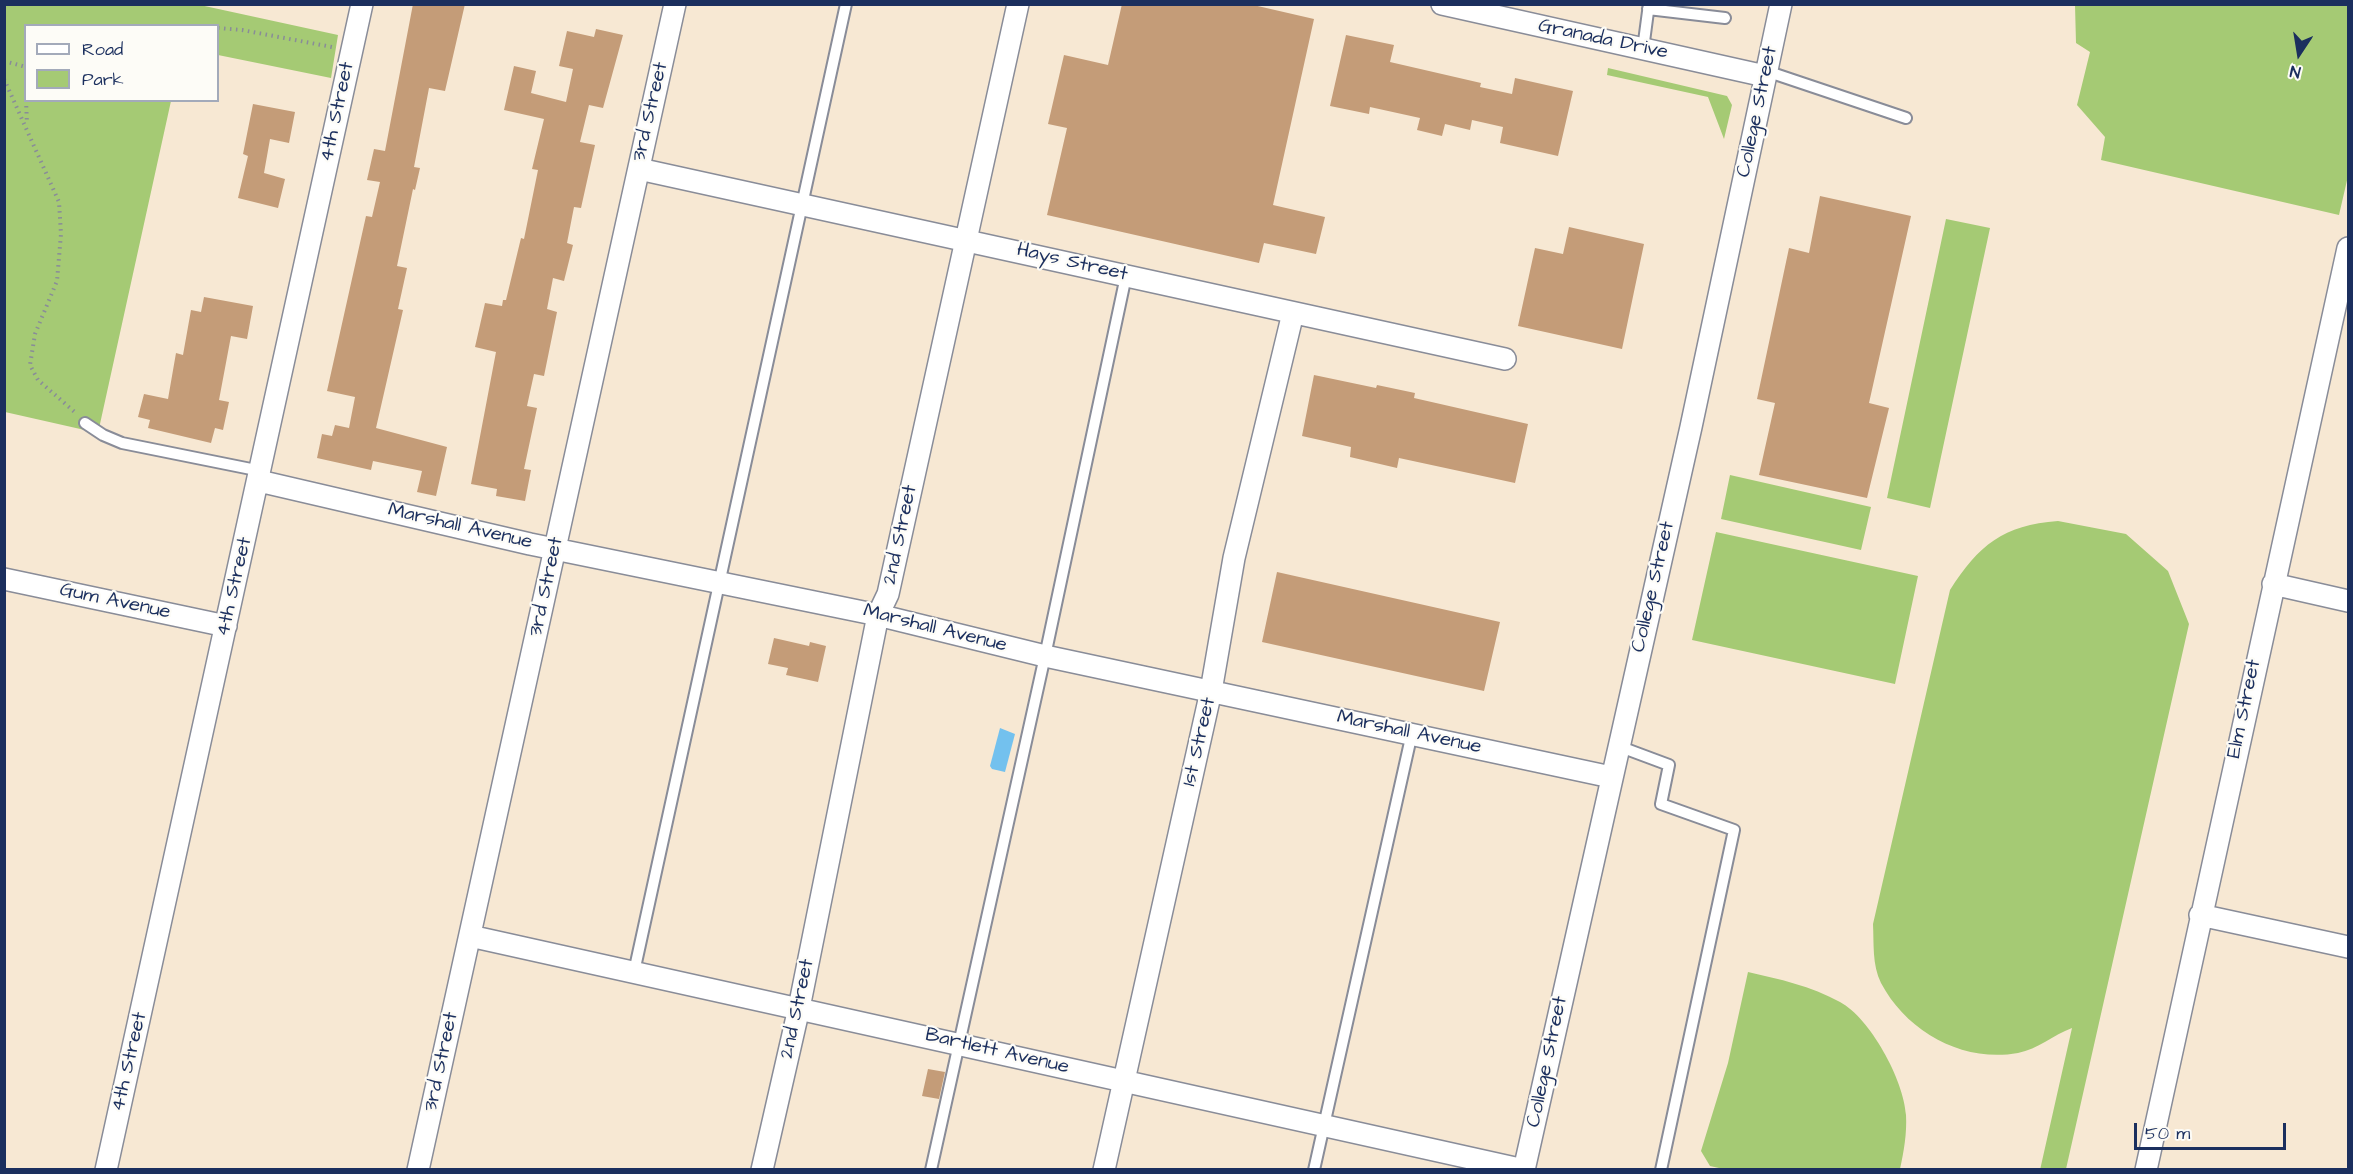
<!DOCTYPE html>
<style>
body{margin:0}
#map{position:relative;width:2353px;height:1174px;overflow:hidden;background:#f7e8d3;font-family:"Architects Daughter",sans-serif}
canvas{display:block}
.frame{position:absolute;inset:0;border:6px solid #1b2f5e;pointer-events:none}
.legend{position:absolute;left:24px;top:24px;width:195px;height:78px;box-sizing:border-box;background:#fdfcf7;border:2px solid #a3aaba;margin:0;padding:8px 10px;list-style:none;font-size:18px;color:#1b2f5e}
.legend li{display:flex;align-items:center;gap:12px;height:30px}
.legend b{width:30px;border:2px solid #a3aaba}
.north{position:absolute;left:2269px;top:24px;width:60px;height:60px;-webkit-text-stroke:4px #fdfcf7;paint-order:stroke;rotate:192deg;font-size:16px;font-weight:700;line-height:24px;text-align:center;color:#1b2f5e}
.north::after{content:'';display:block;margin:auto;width:21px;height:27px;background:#1b2f5e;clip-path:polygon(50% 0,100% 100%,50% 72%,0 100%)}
.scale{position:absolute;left:2134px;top:1123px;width:152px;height:27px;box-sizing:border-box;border:3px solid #1b2f5e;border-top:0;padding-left:8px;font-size:18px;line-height:21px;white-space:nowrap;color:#1b2f5e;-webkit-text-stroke:4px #fdfcf7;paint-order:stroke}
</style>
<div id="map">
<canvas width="2353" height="1174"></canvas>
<div class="frame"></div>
<ul class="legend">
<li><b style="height:8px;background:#fff"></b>Road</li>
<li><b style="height:16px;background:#a5ca74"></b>Park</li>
</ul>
<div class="north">N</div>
<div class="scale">50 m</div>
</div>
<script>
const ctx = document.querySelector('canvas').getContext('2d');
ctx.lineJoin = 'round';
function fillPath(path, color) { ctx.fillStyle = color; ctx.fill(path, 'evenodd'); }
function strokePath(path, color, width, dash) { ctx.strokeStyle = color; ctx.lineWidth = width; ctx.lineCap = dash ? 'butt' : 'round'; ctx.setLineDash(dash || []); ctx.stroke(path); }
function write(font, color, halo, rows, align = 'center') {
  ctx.font = font + ' "Architects Daughter",sans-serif'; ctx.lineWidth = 4.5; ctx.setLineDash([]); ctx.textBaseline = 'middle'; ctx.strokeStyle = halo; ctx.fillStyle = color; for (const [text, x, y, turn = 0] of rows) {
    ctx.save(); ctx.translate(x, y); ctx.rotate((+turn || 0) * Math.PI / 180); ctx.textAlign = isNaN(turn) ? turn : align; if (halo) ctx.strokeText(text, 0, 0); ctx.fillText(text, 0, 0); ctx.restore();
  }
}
const green = new Path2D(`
 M5 5H200L338 35 331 78 218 55V26H26V100L171 101 98 433 5 412Z
 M2075 5H2348V176L2339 215 2101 160 2105 137 2077 105 2090 52 2076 43Z
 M1608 68 1727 96 1732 105 1724 139 1708 97 1607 75Z
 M1946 219 1990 228 1930 508 1887 498Z
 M1730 475 1871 507 1861 550 1721 519Z
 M2058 521 2126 534 2168 571 2189 624 2066 1169 2040 1170 2072 1028C2053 1035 2038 1049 2018 1053 1963 1063 1907 1032 1881 983 1872 965 1874 943 1873 924L1950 590C1979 545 2003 525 2058 521Z
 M1716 532 1918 576 1895 684 1692 640Z
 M1748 972C1779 979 1811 986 1840 1002 1870 1018 1904 1080 1906 1115 1907 1133 1904 1151 1900 1169L1728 1170 1710 1166 1701 1151 1728 1063Z`);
const water = new Path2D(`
 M1000 728 1015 734 1005 772 992 769 990 766Z`);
const building = new Path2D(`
 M413 4H465L445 91 429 88 414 167 420 168 415 190 413 189 397 266 407 268 398 309 403 310 376 428 447 447 436 496 417 492 422 471 373 461 371 470 317 458 322 434 332 436 335 425 349 428 355 397 327 391 366 216 372 217 380 182 367 180 374 149 385 151Z
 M1122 4H1249L1314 19 1273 205 1325 217 1316 254 1264 243 1259 263 1047 215 1067 128 1048 124 1064 55 1108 65Z
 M596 29 623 35 603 108 589 105 580 142 595 145 581 208 574 207 567 243 573 245 564 281 553 278 547 309 557 312 544 376 534 374 527 406 537 408 524 469 531 470 525 501 496 496 497 489 471 484 496 352 475 347 485 303 502 306 503 300H506L521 238 524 239 538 170 532 169 544 119 504 110 514 66 536 71 531 93 566 102 573 69 559 66 567 31 594 37Z
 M1346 35 1394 45 1390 62 1481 83 1480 87 1512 94 1515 78 1573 91 1558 156 1500 143 1503 127 1472 120 1470 130 1445 124 1442 136 1417 130 1420 118 1370 107 1369 114 1330 106Z
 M253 104 295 112 289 143 270 139 264 173 285 179 278 208 238 198 248 156 243 154Z
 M1820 196 1911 216 1869 403 1889 408 1867 498 1759 475 1775 403 1757 399 1789 248 1809 253Z
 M1569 227 1644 244 1622 349 1518 326 1535 248 1563 254Z
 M204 297 253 306 247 339 231 336 219 400 229 402 223 430 215 428 211 443 148 428 150 420 138 417 144 394 168 399 176 353 183 355 191 310 201 312Z
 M1314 375 1376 388 1377 385 1415 393 1414 398 1528 424 1515 483 1399 458 1397 468 1350 457 1351 447 1302 436Z
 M1277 572 1500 622 1484 691 1262 642Z
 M774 638 809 646 810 642 826 646 818 682 786 675 788 668 768 664Z
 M928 1069 945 1072 939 1099 922 1096Z`);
const path = new Path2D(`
 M218 28 242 30 332 47
 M4 61 26 67
 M4 79 59 202 61 234 57 281 35 334 30 365 38 380 77 414
 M26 100 27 124`);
const service = new Path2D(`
 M1648 9 1725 18
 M1643 49 1649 4
 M1766 71 1906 118
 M85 423 103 435 122 443 261 471
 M1618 746 1669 765 1661 804 1734 830 1661 1170
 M634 972 846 4
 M931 1170 1045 656 1126 276
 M1314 1170 1412 733`);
const minor = new Path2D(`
 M1442 4 1765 76
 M639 169 1505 359
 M259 481 530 544 878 615 1045 656 1611 777
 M4 579 226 626
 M2273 584 2348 601
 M2200 915 2348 947
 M470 936 1524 1170
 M106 1170 362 4
 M418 1170 675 4
 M762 1170 799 1008 878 615 888 594 1018 4
 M1104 1170 1211 691 1234 558 1293 313
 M1524 1170 1691 427 1781 4
 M2146 1170 2348 248`);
const streetNames = [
 ["Granada Drive",1603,40,12],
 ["4th Street",338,112,-78],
 ["3rd Street",651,112,-77],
 ["College Street",1758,112,-78],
 ["Hays Street",1072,263,13],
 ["Marshall Avenue",460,527,13],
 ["2nd Street",901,535,-78],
 ["4th Street",235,587,-77],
 ["3rd Street",547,587,-78],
 ["College Street",1654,587,-77],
 ["Gum Avenue",115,602,12],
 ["Marshall Avenue",935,629,14],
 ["Elm Street",2245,709,-78],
 ["Marshall Avenue",1409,733,12],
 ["1st Street",1200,742,-77],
 ["2nd Street",798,1009,-78],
 ["Bartlett Avenue",997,1052,13],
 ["4th Street",130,1062,-77],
 ["3rd Street",442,1062,-78],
 ["College Street",1548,1062,-78]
];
fillPath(green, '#a5ca74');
fillPath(water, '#73c1ee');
fillPath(building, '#c49c78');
strokePath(service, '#898c98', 14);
strokePath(minor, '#898c98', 24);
strokePath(path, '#898c98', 4, [1.5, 4.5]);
strokePath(service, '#fff', 10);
strokePath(minor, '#fff', 21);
write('20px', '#1b2f5e', '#fdfcf7', streetNames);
</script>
